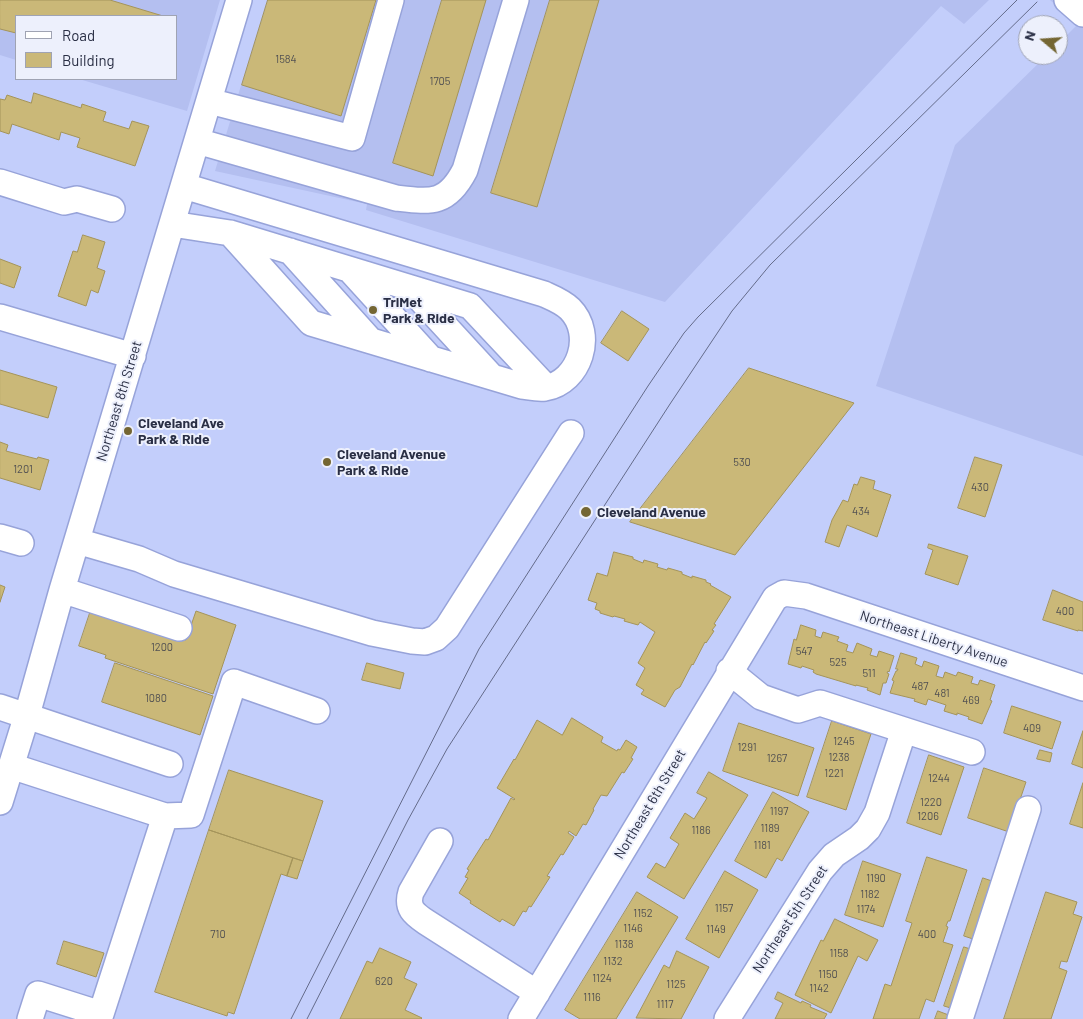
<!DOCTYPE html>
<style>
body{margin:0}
#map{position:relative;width:1083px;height:1019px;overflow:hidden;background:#c3cefb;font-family:Barlow,sans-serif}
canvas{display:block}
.legend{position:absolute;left:15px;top:15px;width:162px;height:65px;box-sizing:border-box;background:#edf0fc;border:1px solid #9fa3b3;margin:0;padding:6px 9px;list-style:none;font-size:15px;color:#2a2f45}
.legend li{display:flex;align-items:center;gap:10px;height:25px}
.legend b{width:25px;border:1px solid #9fa3b3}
.north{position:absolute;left:1018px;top:15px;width:50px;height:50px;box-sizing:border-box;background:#edf0fc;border:1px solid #9fa3b3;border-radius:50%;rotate:288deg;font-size:14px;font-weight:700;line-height:20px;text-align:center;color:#2a2f45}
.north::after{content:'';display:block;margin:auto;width:18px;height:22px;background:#746633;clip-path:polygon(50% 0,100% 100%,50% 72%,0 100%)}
</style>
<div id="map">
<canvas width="1083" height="1019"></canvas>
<ul class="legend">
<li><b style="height:6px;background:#fff"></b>Road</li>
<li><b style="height:14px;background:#cab878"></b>Building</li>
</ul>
<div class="north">N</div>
</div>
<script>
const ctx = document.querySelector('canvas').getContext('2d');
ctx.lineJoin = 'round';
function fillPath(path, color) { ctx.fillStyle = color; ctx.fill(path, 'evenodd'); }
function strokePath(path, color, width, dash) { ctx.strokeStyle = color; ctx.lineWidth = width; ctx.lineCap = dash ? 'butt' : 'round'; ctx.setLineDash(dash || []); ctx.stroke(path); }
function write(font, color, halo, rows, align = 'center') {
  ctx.font = font + ' Barlow,sans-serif'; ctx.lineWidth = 4; ctx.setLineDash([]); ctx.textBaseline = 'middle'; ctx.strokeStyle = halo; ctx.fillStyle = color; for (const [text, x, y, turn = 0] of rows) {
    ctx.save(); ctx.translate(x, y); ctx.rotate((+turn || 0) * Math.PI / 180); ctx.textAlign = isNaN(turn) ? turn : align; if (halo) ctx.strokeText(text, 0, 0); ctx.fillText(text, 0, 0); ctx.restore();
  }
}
const built = new Path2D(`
 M0 0H220L187 111 79 79H176V16H16V60L0 55Z
 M267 0H989L964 24 941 6 665 302 366 210 367 204 215 171Z
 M1050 0H1083V456L876 386 955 145 1047 55H1058V44L1078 24Z`);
const building = new Path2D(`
 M0 0H110L163 16H16V33L0 29Z
 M268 0H376L341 116 242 85Z
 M442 0H486L433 176 393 163Z
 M550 0H599L537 207 491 193Z
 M34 93 81 108 82 104 106 112 103 121 129 129 132 121 149 126 135 166 77 147 80 138 61 132 59 140 12 124 9 134 0 131V99L5 100 7 95 31 103Z
 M83 235 105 242 97 268 105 271 98 293 91 290 86 306 58 296 73 251 77 252Z
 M0 259 21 267 14 288 0 283Z
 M622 311 649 329 628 361 601 343Z
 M749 368 854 403 735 555 630 522Z
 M0 370 57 387 48 418 0 404Z
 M0 442 8 445 6 451 37 459 38 457 49 460 40 490 0 478Z
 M975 457 1002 465 985 517 958 508Z
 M861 477 875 481 873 489 891 495 877 537 847 525 839 547 825 542 832 520 843 500 848 502 854 484 857 485Z
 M929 544 968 556 958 585 925 574 933 550 928 548Z
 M614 552 633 557V559L643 563 644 560 658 564 657 567 667 570 668 568 682 572V574L692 578V576L706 580V582L711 584 710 585 731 597 714 624 716 625 712 630 714 631 706 643 705 642 693 665 692 664 680 687 675 690 665 707 641 694 644 690 636 685 645 668 638 663 655 632 640 622 638 625 624 621 625 619 614 616 613 617 600 613V611L595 609 597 603 588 600 597 573 607 576Z
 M0 585 5 587 0 602Z
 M1053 590 1083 602V631L1078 630V631L1043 620Z
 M91 610 186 640 196 611 236 625 213 694 105 658 106 655 79 646Z
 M801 625 816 630 815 636 821 638 823 632 839 637 837 641 848 645 846 651 853 653 857 643 872 649 870 655 877 657 879 651 894 656 889 672 888 671 887 673 889 674 886 683H883L880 695 867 690 868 688 856 685V686L816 674 813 672 814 670 802 666 801 668 788 664 794 639 796 640Z
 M901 653 917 658 915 664 922 667 924 661 939 666 936 676 943 678 945 672 956 676 958 672 973 677 971 683 978 685 980 680 995 685 990 700 992 701 982 724 968 719 969 717 957 713V715L944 711 946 705 928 699 926 705 914 701 915 699 890 693 894 681 892 680 896 671H897L898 669H896Z
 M115 663 213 696 200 735 102 702Z
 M367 663 404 673 400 689 362 680Z
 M1012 706 1061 722 1052 749 1004 733Z
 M572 718 603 737 601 742 617 751 618 749 620 750 626 740 637 747 631 758 633 759 624 773 622 772 607 796 601 795 593 809 594 810 586 825 583 824 576 836 569 831 568 833 574 837 563 855 561 854 547 876 550 877 531 907 529 906 526 912 523 911 514 926 502 919 500 922 470 903 471 901 459 893 468 878 465 877 469 870 467 869 486 839 488 840 511 798 514 800 515 799 497 788 514 759 515 760 537 720 562 735Z
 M832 721 871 734 846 810 807 797Z
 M739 723 814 748 798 796 723 771Z
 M1083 731V768L1072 764Z
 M1040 750 1052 753 1050 762 1037 759Z
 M929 755 964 767 941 835 907 823Z
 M984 768 1026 782 1009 832 968 818Z
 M229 770 323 801 303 861 209 830Z
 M709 772 748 795 684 899 647 877 656 863 665 868 679 844 670 838 685 813 694 819 707 798 697 793Z
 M1083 783V828L1070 824Z
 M773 792 809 812 782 861 777 858 766 878 735 861Z
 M209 830 293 858 287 876 281 874 234 1014 228 1012 227 1016 155 992Z
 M927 857 967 870 950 921H948L946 926 948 927 943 942 953 945 934 1002 926 999 919 1019H873L885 984 891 986 912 923 906 921Z
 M293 858 303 861 297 879 287 876Z
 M863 861 901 874 883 927 845 915Z
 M725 871 758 890 719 958 686 939Z
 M983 878 998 883 979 941 964 936Z
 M637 892 678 917 616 1019H580L565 1010Z
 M1046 892 1077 902 1073 914 1082 917 1067 962 1061 961 1059 968 1067 971 1051 1019H1004Z
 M835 919 878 940 867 961 858 956 831 1013 795 995 821 940 823 941Z
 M64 941 104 953 96 977 57 964Z
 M964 947 980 952 961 1011 944 1006Z
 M380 948 411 962 404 978 417 984 405 1010 422 1018 421 1019H340L367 961 372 963Z
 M677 951 709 967 681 1019 636 1018 664 965 669 968Z
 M778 992 801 1003 802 1001 811 1005 810 1007 827 1014 824 1019H775L783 1003 775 999Z
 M938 1011 954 1017 953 1019H935Z`);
const minor = new Path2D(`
 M1067 0 1083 14
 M209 101 352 138 391 0
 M197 141 396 198C431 202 447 205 465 170L516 0
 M0 182 64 202 77 199 112 209
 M184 186 544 294C553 298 563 302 570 309 595 334 580 382 545 388 537 389 530 387 522 386L311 323 230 233
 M172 224 230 233 470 306 546 387
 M290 251 371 341
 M350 270 431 359
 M410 288 491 376
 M0 317 133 356
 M0 537 21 543
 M77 541 139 559 174 574 372 633 412 641 425 642 436 638 447 628 571 433
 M62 590 179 628
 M729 671 761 697 798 710 820 703 972 752
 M0 707 170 764
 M11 766 165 816 101 1014 38 994 30 1019
 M0 802 27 715 62 590 239 0
 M165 816 191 815 234 682 317 711
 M440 841 411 892C406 908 414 914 426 922L537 993
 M521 1019 775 598 784 593 806 596 1083 688
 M727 1019 820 871 834 855 859 838 868 829 877 813 904 730
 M960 1019 1028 809`);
const tram = new Path2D(`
 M291 1019 479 649 648 386 684 333 698 317 1017 0
 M307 1019 408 820 447 749 670 404 732 311 770 265 1037 2`);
const markers = [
 [373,310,5,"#746633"],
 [128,431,5,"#746633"],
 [327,462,5,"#746633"],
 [586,512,6,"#746633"]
];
const numberNames = [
 ["1584",286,59],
 ["1705",440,81],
 ["530",742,462],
 ["1201",23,469],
 ["430",980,487],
 ["434",861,511],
 ["400",1065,611],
 ["1200",162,647],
 ["547",804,651],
 ["525",838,662],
 ["511",869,673],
 ["487",920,686],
 ["481",942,693],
 ["1080",156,698],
 ["469",971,700],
 ["409",1032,728],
 ["1245",844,741],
 ["1291",747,747],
 ["1238",839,757],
 ["1267",777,758],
 ["1221",834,773],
 ["1244",939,778],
 ["1220",931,802],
 ["1197",779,811],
 ["1206",928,816],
 ["1189",770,828],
 ["1186",701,830],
 ["1181",762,845],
 ["1190",876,878],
 ["1182",870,894],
 ["1157",724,908],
 ["1174",866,909],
 ["1152",643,913],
 ["1146",633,928],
 ["1149",716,929],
 ["710",218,934],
 ["400",927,934],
 ["1138",624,944],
 ["1158",839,953],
 ["1132",613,961],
 ["1150",828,974],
 ["1124",602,978],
 ["620",384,981],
 ["1125",676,984],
 ["1142",819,988],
 ["1116",592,997],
 ["1117",665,1004]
];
const poiNames = [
 ["TriMet",383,302],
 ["Park & Ride",383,318],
 ["Cleveland Ave",138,423],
 ["Park & Ride",138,439],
 ["Cleveland Avenue",337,454],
 ["Park & Ride",337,470],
 ["Cleveland Avenue",597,512]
];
const streetNames = [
 ["Northeast 8th Street",119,401,-73],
 ["Northeast Liberty Avenue",934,639,18],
 ["Northeast 6th Street",650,804,-59],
 ["Northeast 5th Street",790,919,-57]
];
fillPath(built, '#b4bff0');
fillPath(building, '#cab878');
strokePath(building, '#a4945a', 1);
strokePath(minor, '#97a3d9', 28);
strokePath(minor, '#fff', 25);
strokePath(tram, '#646b8a', 1);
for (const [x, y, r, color] of markers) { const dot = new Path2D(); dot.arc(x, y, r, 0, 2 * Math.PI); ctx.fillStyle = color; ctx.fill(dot); strokePath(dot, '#edf0fc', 2); }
write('11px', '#525152', null, numberNames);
write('bold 14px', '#2a2f45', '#edf0fc', poiNames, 'left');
write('14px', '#2a2f45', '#edf0fc', streetNames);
</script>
